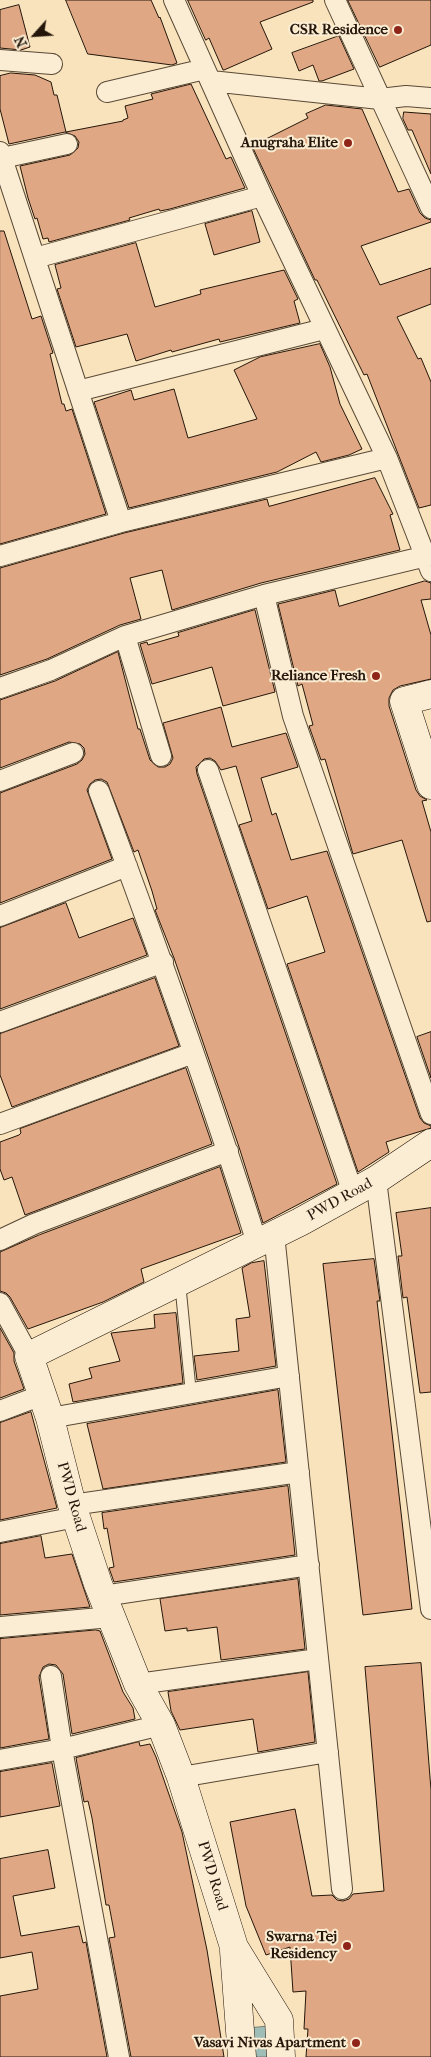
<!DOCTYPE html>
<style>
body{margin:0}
#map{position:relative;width:431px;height:2057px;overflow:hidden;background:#f9e3bc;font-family:"IM FELL French Canon",serif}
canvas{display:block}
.north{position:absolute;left:10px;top:10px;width:50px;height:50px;-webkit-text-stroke:4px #fbedd3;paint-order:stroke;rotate:244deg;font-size:14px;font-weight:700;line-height:20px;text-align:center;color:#24160a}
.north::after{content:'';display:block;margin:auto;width:18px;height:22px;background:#24160a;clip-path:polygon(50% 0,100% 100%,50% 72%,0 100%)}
</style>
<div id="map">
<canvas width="431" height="2057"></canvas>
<div class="north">N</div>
</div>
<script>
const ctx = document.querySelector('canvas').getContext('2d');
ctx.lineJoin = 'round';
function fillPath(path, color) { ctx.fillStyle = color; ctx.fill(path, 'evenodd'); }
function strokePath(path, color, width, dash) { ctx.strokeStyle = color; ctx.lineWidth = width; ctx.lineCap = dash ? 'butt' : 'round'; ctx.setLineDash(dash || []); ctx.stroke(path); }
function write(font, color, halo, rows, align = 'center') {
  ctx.font = font + ' "IM FELL French Canon",serif'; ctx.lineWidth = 4; ctx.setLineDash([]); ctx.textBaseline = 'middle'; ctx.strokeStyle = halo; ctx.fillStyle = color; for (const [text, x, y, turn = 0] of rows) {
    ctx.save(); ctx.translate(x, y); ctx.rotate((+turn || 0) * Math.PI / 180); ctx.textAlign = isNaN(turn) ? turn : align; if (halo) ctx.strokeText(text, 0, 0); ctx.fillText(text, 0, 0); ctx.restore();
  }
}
const water = new Path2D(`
 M272 2026 271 2057H248L243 2029Z`);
const building = new Path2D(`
 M66 0H151L159 18 160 17 177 63 172 65 88 54Z
 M188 0H313V2L260 22 272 49 224 70H223L209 38 206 40Z
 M348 0H431V45L380 67Z
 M19 5 30 47 21 50 0 48V10Z
 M339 36 354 69 322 81H319L313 65 299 71 292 53Z
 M11 73 35 75 51 82 54 95H57L66 132 123 121V120L128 118 125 106 153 99 151 94 191 84 226 159 231 157 245 188 170 209 160 211 159 209 129 218 130 220 49 242 48 238 43 239 37 218 35 219 28 198 20 166 70 155 78 148 79 142 75 136 65 132 9 144 0 109V76Z
 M326 105 362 109 398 192 409 189 420 213 425 218 431 220V222L361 246 380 285 431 268V304L397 317 418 359 421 358 431 382V505L419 508 367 374 364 375 317 280H315L252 146 308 118 306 114Z
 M404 112 431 114V174L412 130H408L403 119Z
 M252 211 260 242 214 255 205 224Z
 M0 231H4L32 319 41 316 53 353 50 354 62 404H64L66 411 72 409 106 514 0 544Z
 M136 243 155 307 201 294 200 290 284 270 298 299 294 301 300 323 220 342 219 339 172 352 171 350 136 361 127 334 76 347 57 289 61 288 55 265Z
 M320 344 330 367 340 404 362 449 349 455 321 462 316 452 277 472 129 508 94 402 131 390 134 400 174 389 188 438 257 419 234 370 260 357Z
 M375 478 393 514 390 515 400 550 261 583 172 610 162 570 130 578 141 619 120 625 47 659 0 675V568L124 533 267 499 269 506Z
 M425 581 431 583V599L421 600 431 635V679L400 686 393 690 389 698V706L416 790 420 796 427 800 422 801 431 832V921L427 922 402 840 353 854 325 759 321 760 309 726 313 725 302 684 298 686 278 604 335 590 339 606Z
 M255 610 275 692 223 706 212 667 152 684 140 644 147 642 148 645 179 636 178 633Z
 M118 652 138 729H140L150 760 158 767H165L170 764 173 758 163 723 221 707 232 747 286 733 298 767 261 778 272 815 276 813 291 860 327 851 420 1118 424 1123 431 1126V1128L386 1142 389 1152 358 1172 287 964 325 952 307 896 268 909 239 825 252 821 236 766 221 770 215 761 210 758 204 759 196 767 197 774 337 1184 263 1223 239 1147 174 958 155 910 157 909 152 891 138 850 134 852 107 782 101 779 95 780 90 784 87 790 112 859 0 903V793L77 764 82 760 85 754 84 748 80 744 69 742 0 768V700L55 681Z
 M66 903 79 938 133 918 147 955 0 1009V928Z
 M155 978 179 1046 12 1107 0 1075V1034Z
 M431 1032V1078L417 1037Z
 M186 1068 212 1144 25 1215 12 1177 4 1180 0 1169V1142L19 1135 21 1133 20 1129Z
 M220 1167 241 1233 141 1269 144 1282 103 1302 28 1329 10 1297 6 1293 0 1291V1252L39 1235Z
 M431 1208V1392L420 1393 407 1297 403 1298 398 1256H402L396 1213Z
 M374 1259 380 1301H377L412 1609 363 1615 323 1264Z
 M264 1261 276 1366 197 1380 194 1356 239 1351 236 1319 250 1317 242 1268 251 1263Z
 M176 1313 183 1383 73 1402 69 1384 92 1378 89 1368 120 1361 111 1333 155 1328 154 1315Z
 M0 1328 14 1353V1361L24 1389 0 1398Z
 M278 1390 286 1462 103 1489 87 1424Z
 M31 1412 57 1508 0 1520V1423Z
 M288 1486 295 1555 114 1582 109 1568 114 1567 107 1528 104 1529 102 1513Z
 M41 1536 45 1558 72 1554 90 1607 0 1615V1544Z
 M298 1579 305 1649 221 1660 217 1627 187 1631V1628L165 1631 160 1599Z
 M96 1630 100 1631 123 1692 133 1708 135 1719 72 1734 63 1674 56 1665 49 1664 43 1667 39 1677 49 1739 0 1748V1639Z
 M421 1663 431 1790V2057H306L308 2029H304L306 1991 293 1992 290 1947 266 1955 246 1906 230 1822 295 1809 312 1896 332 1895 337 1900 343 1901 349 1899 353 1894 384 1891 365 1667Z
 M308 1672 315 1742 258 1752 253 1719 180 1730 171 1711 168 1692Z
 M139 1742 140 1746 150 1744 156 1757 182 1832 207 1950 224 2057H131L109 1938 115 1937 109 1905H106L92 1818 88 1801 84 1802 76 1758Z
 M52 1763 60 1806 0 1817V1772Z
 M48 1850 55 1888 13 1896 21 1936 79 1926 83 1943 86 1942 107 2057H0V1996L38 1989 32 1952 0 1958V1859Z`);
const lane = new Path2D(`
 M180 1282 191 1394`);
const street = new Path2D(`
 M174 0 262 196 387 458 431 571
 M335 0 431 208
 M0 60 52 64
 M211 81 380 99 406 96 431 98
 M107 92 205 69
 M0 152 121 522
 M2 158 67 144
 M35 258 262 196
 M78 391 324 329
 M0 556 121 522 387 458
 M264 595 293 716 431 1114
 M125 636 161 756
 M0 688 51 670 125 636 264 595 431 555
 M208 770 353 1193
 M0 781 73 753
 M99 791C155 941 209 1091 257 1243
 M0 916 127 866
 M0 1022 163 962
 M0 1124 193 1053
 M376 1180 431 1609
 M274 1234 342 1889
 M0 1240 34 1224 228 1151
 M0 1303 29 1356
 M0 1411 42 1395
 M50 1418 289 1376
 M72 1505 299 1472
 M0 1532 76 1517
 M103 1596 309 1565
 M0 1627 111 1617
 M51 1676 62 1749 119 2057
 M138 1684 318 1659
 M0 1760 62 1749 161 1725
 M181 1777 328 1752`);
const secondary = new Path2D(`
 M431 694 404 701 431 785
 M234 1951 242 2057
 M281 2057 279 2020 234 1947 181 1777 161 1725 138 1684 98 1584 72 1505 50 1418 29 1356 300 1222 376 1180 431 1143`);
const markers = [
 [398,30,5,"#8f2418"],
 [348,143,5,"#8f2418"],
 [376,676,5,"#8f2418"],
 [347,1946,5,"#8f2418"],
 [356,2043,5,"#8f2418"]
];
const poiNames = [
 ["CSR Residence",388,30],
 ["Anugraha Elite",338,143],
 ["Reliance Fresh",366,676],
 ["Swarna Tej",337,1937],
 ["Residency",337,1954],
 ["Vasavi Nivas Apartment",346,2043]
];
const streetNames = [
 ["PWD Road",340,1200,-29],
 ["PWD Road",71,1497,74],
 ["PWD Road",212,1876,73]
];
fillPath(water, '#9fbdb7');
strokePath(water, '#6e7a72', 1);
fillPath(building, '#dfa783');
strokePath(building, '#24160a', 1);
strokePath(lane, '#594936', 12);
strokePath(street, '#594936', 22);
strokePath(secondary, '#24160a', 29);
strokePath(lane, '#fbedd3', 10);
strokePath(street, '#fbedd3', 20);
strokePath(secondary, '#fbedd3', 28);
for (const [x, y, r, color] of markers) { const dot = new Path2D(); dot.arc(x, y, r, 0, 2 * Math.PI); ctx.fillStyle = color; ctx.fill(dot); strokePath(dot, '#fbedd3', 2); }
write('bold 15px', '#24160a', '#fbedd3', poiNames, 'right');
write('15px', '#24160a', '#fbedd3', streetNames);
</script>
